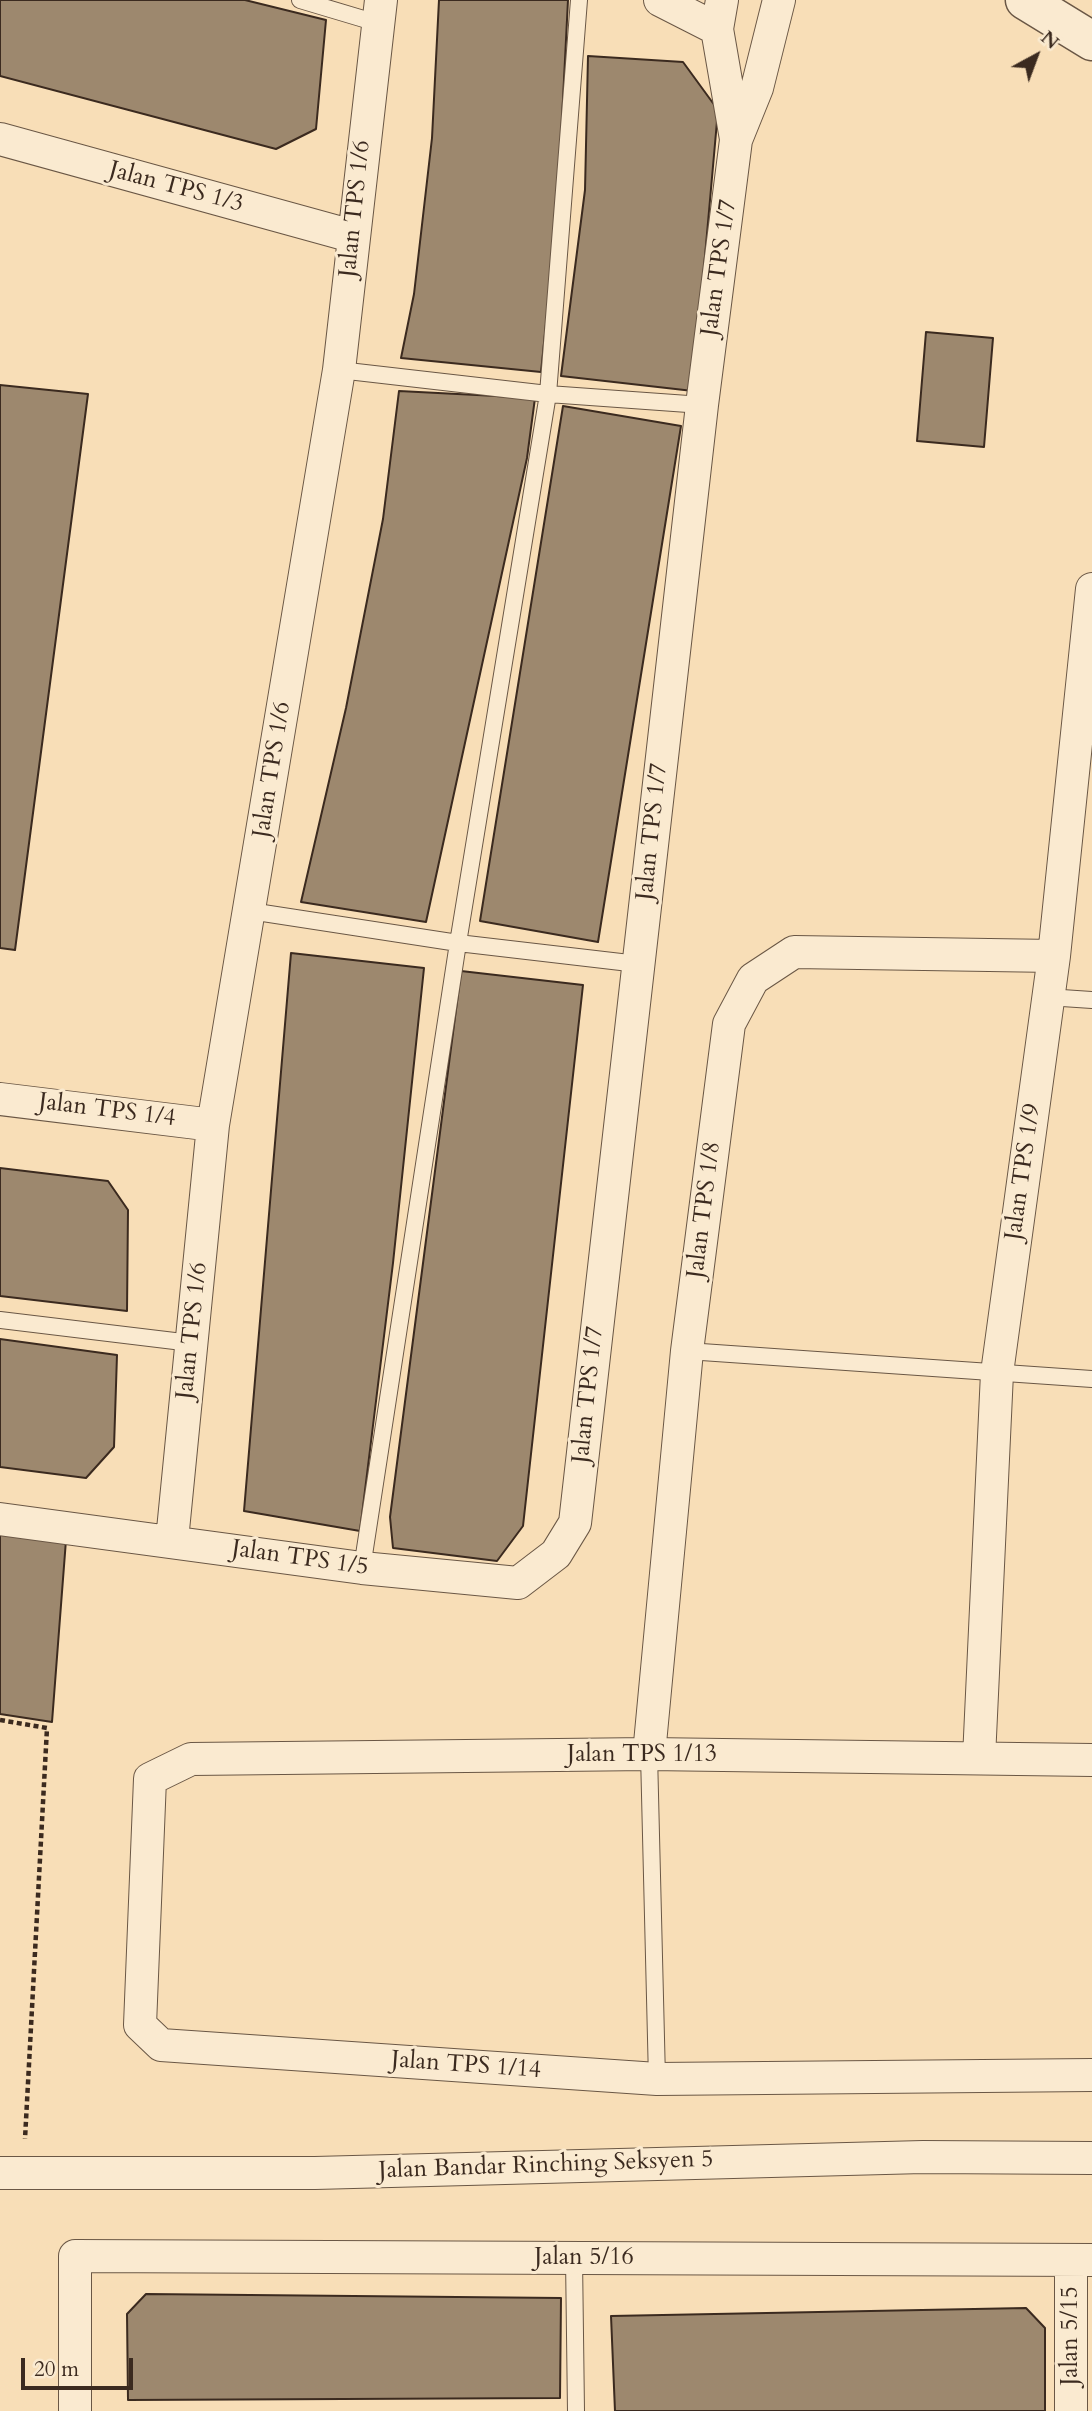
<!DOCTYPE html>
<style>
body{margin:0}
#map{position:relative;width:1092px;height:2411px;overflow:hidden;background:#f8deb7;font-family:Cardo,serif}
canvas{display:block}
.north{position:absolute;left:1001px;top:21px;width:70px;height:70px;-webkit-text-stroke:5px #faead0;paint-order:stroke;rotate:41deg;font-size:19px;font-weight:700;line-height:28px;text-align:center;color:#3b2a1f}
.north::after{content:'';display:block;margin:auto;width:24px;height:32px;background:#3b2a1f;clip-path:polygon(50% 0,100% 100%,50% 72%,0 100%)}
.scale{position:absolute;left:21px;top:2358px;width:112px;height:32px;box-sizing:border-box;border:4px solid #3b2a1f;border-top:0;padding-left:9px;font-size:21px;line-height:24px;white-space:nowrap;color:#3b2a1f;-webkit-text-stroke:5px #faead0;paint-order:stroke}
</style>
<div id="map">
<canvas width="1092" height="2411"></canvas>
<div class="north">N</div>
<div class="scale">20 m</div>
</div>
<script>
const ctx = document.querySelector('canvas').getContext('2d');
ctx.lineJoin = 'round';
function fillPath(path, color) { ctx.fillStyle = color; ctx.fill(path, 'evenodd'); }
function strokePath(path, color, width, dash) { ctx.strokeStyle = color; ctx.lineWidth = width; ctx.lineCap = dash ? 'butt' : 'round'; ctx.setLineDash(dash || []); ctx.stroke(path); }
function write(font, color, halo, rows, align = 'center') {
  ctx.font = font + ' Cardo,serif'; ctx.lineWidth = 6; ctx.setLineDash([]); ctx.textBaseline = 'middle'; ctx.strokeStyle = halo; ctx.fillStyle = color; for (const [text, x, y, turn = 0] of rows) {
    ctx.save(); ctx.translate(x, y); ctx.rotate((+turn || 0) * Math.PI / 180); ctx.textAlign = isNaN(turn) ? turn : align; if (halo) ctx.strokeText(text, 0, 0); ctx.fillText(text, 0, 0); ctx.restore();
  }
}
const building = new Path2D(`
 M0 0H245L326 20 316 129 276 149 0 76Z
 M439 0H568L557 219 541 372 401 358 414 294 432 138Z
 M588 56 683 62 718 110 693 391 561 376 585 190Z
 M926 332 993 338 984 447 917 441Z
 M0 385 88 394 15 950 0 948Z
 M399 391 535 398 527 458 426 922 301 902 346 708 383 519Z
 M563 406 681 426 598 942 480 921Z
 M291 953 424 968 393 1263 360 1531 244 1511Z
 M461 971 583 985 523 1526 497 1561 393 1548 390 1517Z
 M0 1168 108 1181 128 1210 127 1311 0 1296Z
 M0 1339 117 1355 114 1447 86 1478 0 1467Z
 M0 1534 66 1540 52 1722 0 1714Z
 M146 2294 561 2298 560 2398 128 2400 127 2314Z
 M1026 2308 1045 2328V2411H615L611 2316Z`);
const path = new Path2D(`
 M0 1720 47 1728 25 2139`);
const service = new Path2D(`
 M300 0 377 23
 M339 370 548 394 702 405
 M250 911 458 943 638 964
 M1047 997 1092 1000
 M0 1320 191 1343
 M687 1351 1092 1379
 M362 1568 458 943 548 394 579 0
 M649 1754 657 2079
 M574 2258 576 2411`);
const minor = new Path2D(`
 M660 0 717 29
 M722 0 717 29 736 139
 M0 139 352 236
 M0 1099 213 1125
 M0 1519 362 1568 518 1583 556 1554 575 1523 702 405 736 140 757 88 779 0
 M172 1540 213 1125 339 370 381 0
 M649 1754 687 1351 729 1024 753 979 794 952 1054 956
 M979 1758 997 1373 1054 956 1092 589
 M1092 1760 649 1754 191 1759 150 1779 140 2025 161 2045 657 2079 1092 2075
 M0 2173H315L923 2157 1092 2158
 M1071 2260V2411
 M75 2411V2256L1092 2260`);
const tertiary = new Path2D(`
 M1025 0 1092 41`);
const streetNames = [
 ["Jalan TPS 1/3",176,188,15],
 ["Jalan TPS 1/6",356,209,-84],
 ["Jalan TPS 1/7",720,268,-82],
 ["Jalan TPS 1/6",273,770,-81],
 ["Jalan TPS 1/7",653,832,-84],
 ["Jalan TPS 1/4",107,1111,7],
 ["Jalan TPS 1/9",1024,1172,-82],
 ["Jalan TPS 1/8",705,1210,-83],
 ["Jalan TPS 1/6",193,1331,-84],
 ["Jalan TPS 1/7",589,1395,-84],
 ["Jalan TPS 1/5",300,1559,8],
 ["Jalan TPS 1/13",642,1755],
 ["Jalan TPS 1/14",466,2066,4],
 ["Jalan Bandar Rinching Seksyen 5",546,2166,-2],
 ["Jalan 5/16",584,2258],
 ["Jalan 5/15",1071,2336,-90]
];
fillPath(building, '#9d886e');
strokePath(building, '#3b2a1f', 2);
strokePath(service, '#6a5745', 18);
strokePath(minor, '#6a5745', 34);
strokePath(tertiary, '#6a5745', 41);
strokePath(path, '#3b2a1f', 4.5, [5, 3.5]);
strokePath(service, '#faead0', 16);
strokePath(minor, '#faead0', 32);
strokePath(tertiary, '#faead0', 38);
write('24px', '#3b2a1f', '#faead0', streetNames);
</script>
